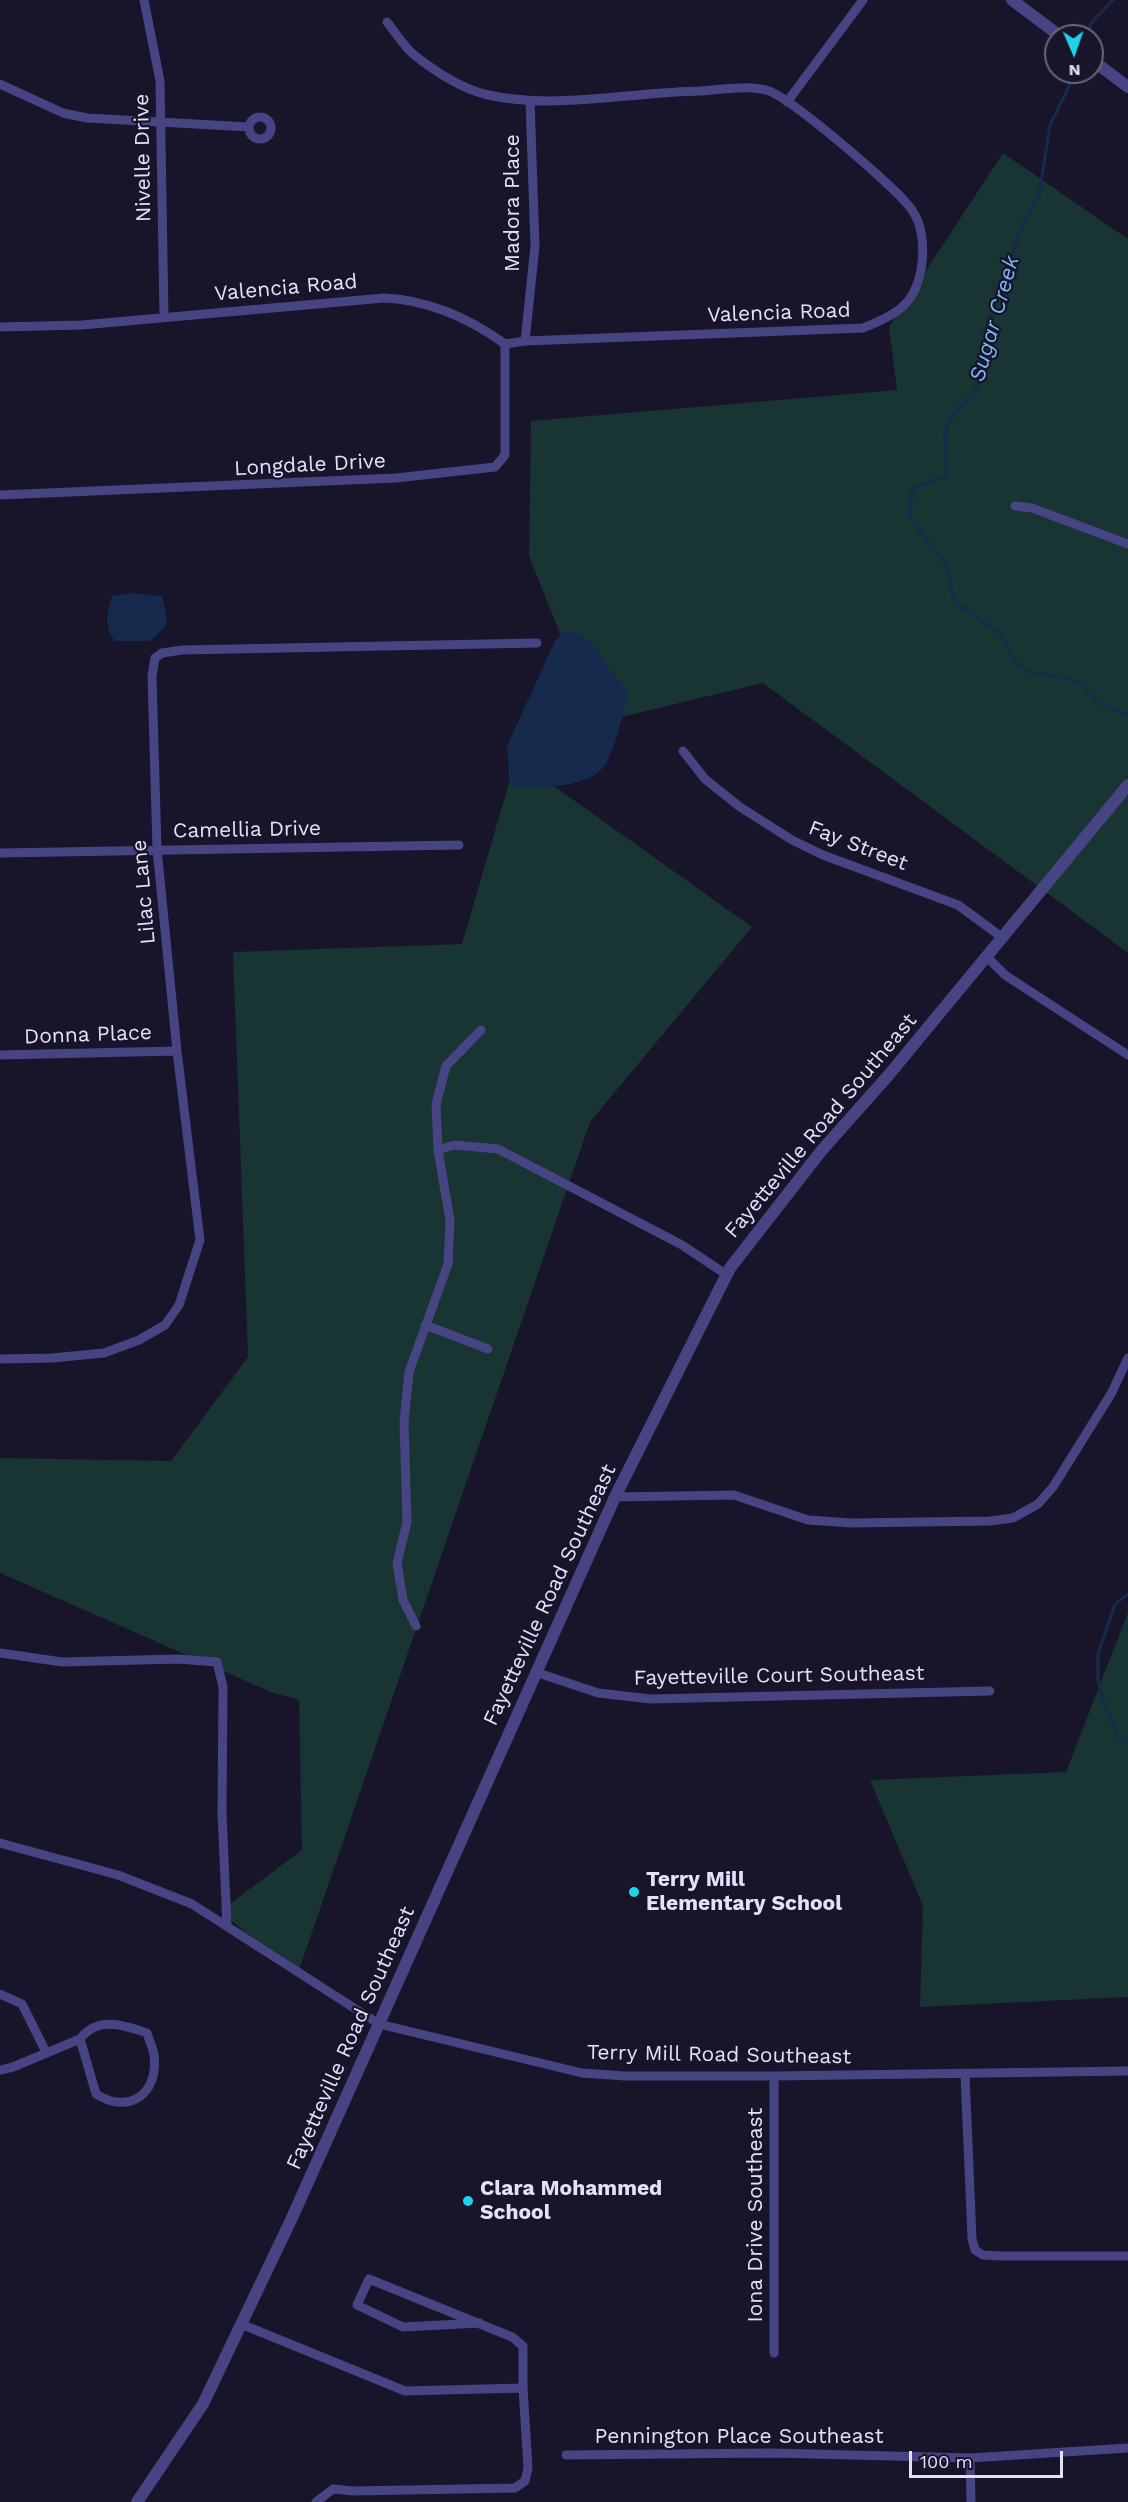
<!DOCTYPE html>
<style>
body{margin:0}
#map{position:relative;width:1128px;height:2502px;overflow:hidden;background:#18142a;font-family:"Work Sans",sans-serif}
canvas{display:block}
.north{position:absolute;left:1044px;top:24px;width:60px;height:60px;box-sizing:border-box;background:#18142a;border:2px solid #6a667e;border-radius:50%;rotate:178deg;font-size:16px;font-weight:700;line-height:24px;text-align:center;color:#e4e0fc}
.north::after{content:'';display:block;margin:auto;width:21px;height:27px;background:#20d2e9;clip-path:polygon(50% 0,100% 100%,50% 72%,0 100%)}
.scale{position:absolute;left:909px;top:2451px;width:154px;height:27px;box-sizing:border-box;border:3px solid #e4e0fc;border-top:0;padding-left:8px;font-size:18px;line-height:21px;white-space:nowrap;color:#e4e0fc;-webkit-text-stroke:4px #18142a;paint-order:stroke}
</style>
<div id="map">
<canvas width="1128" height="2502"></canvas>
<div class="north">N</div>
<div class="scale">100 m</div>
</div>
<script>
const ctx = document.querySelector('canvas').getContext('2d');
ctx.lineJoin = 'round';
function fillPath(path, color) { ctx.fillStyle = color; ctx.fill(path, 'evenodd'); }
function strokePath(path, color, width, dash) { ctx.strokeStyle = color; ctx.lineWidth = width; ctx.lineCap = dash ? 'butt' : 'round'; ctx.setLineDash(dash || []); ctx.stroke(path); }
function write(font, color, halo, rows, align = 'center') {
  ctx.font = font + ' "Work Sans",sans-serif'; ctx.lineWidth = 4.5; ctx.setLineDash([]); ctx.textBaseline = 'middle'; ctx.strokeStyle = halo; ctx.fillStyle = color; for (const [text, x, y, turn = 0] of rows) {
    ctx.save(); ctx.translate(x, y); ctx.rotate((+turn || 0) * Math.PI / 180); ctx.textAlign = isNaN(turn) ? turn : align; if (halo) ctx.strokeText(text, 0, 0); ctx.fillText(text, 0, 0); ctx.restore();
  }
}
const green = new Path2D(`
 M1003 153 1128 239V953L763 683 596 723 529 556 531 421 897 390 889 327Z
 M516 759 752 927 590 1122 297 1976 220 1911 302 1850 299 1700 271 1692 0 1573V1458L171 1461 248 1357 233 952 462 944Z
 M1128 1612V1997L920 2007 923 1906 870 1780 1066 1772Z`);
const water = new Path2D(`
 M130 593 162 596 167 619 165 627 150 641H115C104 629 107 610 112 596Z
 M572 631C593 639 599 653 611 671 617 679 624 685 629 694 621 716 618 745 605 765 590 788 542 787 518 789L509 780 507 746 555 641 563 633Z`);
const stream = new Path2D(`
 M1086 36 1091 23 1113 0
 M1076 72 1050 125 1039 196 1022 226 996 300 976 390 954 413 945 432 947 475 913 488 909 517 946 564 954 601 1000 634 1017 664 1032 674H1047L1076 681 1101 704 1128 715
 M1128 1594 1115 1604 1098 1654V1680L1105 1707 1120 1739H1128`);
const minor = new Path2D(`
 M144 0 160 81 164 317
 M0 84 63 113 87 118 249 127
 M787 102 863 0
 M249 128a11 11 0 1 1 22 0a11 11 0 1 1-22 0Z
 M0 327 82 325 384 298C428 300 469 318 505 344L525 341 863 328C899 314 917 303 922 263 924 245 922 224 912 210 898 189 792 99 769 91 750 84 721 90 701 91 633 92 555 110 488 95 462 89 433 70 413 54 403 45 395 32 387 22
 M525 341 535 246 530 101
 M0 495 396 478 495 467 505 455V344
 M1015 506 1032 508 1128 544
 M683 751 705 779 740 807 792 840 823 855 958 905 1003 938
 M0 853 459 845
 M987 957 1005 975 1128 1055
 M0 1055 177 1051
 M438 1150 454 1145 498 1149 682 1245 727 1275
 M425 1325 488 1349
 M0 1359 52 1358 104 1353 139 1340 165 1325 179 1305 200 1240 177 1051 157 849 152 676 155 658 162 653 182 650 537 643
 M615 1497 734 1495 808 1520 852 1523 990 1521 1013 1518 1038 1504 1053 1487 1111 1394 1128 1358
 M416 1626 403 1600 397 1563 407 1522 404 1422 409 1372 448 1264 450 1220 438 1150 436 1104 446 1066 481 1030
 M0 1653 62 1662 178 1659 217 1662 223 1687 222 1814 227 1926
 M535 1672 598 1693 651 1699 990 1691
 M0 1843 118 1875 192 1904 379 2024 582 2073 625 2076H774L1128 2071
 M0 1994 22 2004 46 2052
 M0 2070 13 2067 80 2039C98 2016 123 2025 147 2033 149 2040 153 2048 154 2055 159 2094 129 2115 96 2094L80 2039
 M965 2074 972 2239 975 2250 983 2255 1002 2256H1128
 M774 2076V2353
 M480 2323 403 2327 357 2305 369 2279 512 2337 523 2346V2388
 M241 2324 405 2391 523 2388 528 2468 525 2481 515 2488 353 2491 333 2489 316 2502
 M566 2455 772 2453 970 2458 1128 2448
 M970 2458 971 2502`);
const tertiary = new Path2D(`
 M1012 0 1060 36
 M1092 60 1128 87
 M137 2502 203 2404 291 2220 615 1497 730 1268 822 1150 887 1077 1128 785`);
const markers = [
 [634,1892,6,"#20d2e9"],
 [468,2201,6,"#20d2e9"]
];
const streetNames = [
 ["Nivelle Drive",143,158,-91],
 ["Madora Place",513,203,-90],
 ["Valencia Road",286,288,-5],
 ["Valencia Road",779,313,-2],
 ["Longdale Drive",310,465,-3],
 ["Camellia Drive",247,830,-1],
 ["Fay Street",858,846,21],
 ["Lilac Lane",144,892,-95],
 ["Donna Place",88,1035,-2],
 ["Fayetteville Road Southeast",821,1126,-50],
 ["Fayetteville Road Southeast",550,1595,-65],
 ["Fayetteville Court Southeast",779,1676,-1],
 ["Fayetteville Road Southeast",351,2038,-66],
 ["Terry Mill Road Southeast",719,2055,1],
 ["Iona Drive Southeast",756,2215,-90],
 ["Pennington Place Southeast",739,2437]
];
const poiNames = [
 ["Terry Mill",646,1880],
 ["Elementary School",646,1904],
 ["Clara Mohammed",480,2189],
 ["School",480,2213]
];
const waterNames = [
 ["Sugar Creek",995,319,-74]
];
fillPath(green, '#183433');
fillPath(water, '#152a4d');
strokePath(stream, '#152a4d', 3);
strokePath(minor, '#474484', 9);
strokePath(tertiary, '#474484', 12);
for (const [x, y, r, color] of markers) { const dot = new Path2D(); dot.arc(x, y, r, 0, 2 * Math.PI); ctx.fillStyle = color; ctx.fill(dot); strokePath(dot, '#18142a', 2); }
write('21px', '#e4e0fc', '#18142a', streetNames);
write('bold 21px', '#e4e0fc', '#18142a', poiNames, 'left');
write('italic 22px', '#79b8f2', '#18142a', waterNames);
</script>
